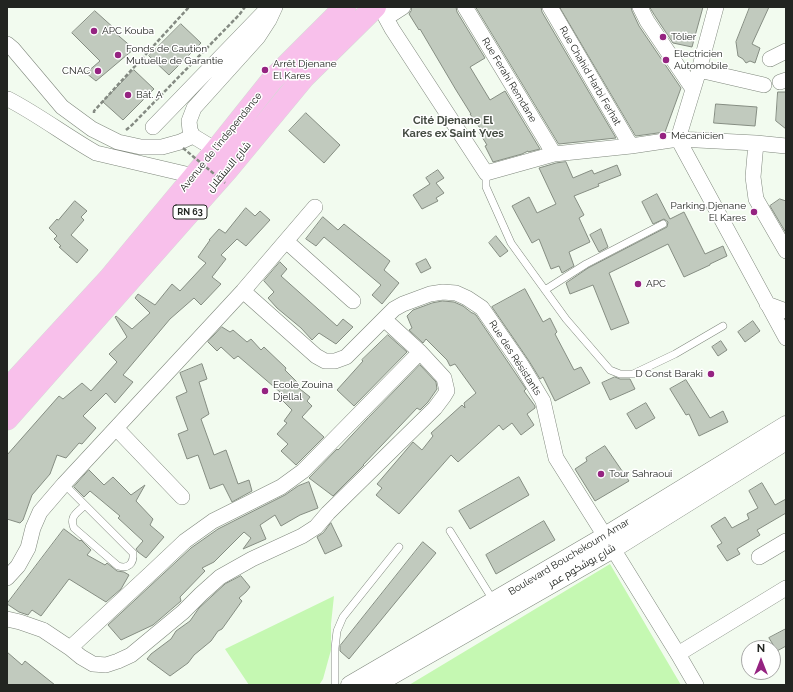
<!DOCTYPE html>
<meta charset="utf-8">
<style>
body{margin:0}
#map{position:relative;width:793px;height:692px;overflow:hidden;background:#f2fbef;font-family:Raleway,sans-serif}
canvas{display:block}
.frame{position:absolute;inset:0;border:8px solid #222521;pointer-events:none}
.north{position:absolute;left:741px;top:640px;width:40px;height:40px;box-sizing:border-box;background:#fff;border:1px solid #a7a8a6;border-radius:50%;rotate:0deg;font-size:11px;font-weight:700;line-height:16px;text-align:center;color:#222521}
.north::after{content:'';display:block;margin:auto;width:14px;height:18px;background:#952381;clip-path:polygon(50% 0,100% 100%,50% 72%,0 100%)}
</style>
<div id="map">
<canvas width="793" height="692"></canvas>
<div class="frame"></div>
<div class="north">N</div>
</div>
<script>
const ctx = document.querySelector('canvas').getContext('2d');
ctx.lineJoin = 'round';
function fillPath(path, color) { ctx.fillStyle = color; ctx.fill(path, 'evenodd'); }
function strokePath(path, color, width, dash) { ctx.strokeStyle = color; ctx.lineWidth = width; ctx.lineCap = dash ? 'butt' : 'round'; ctx.setLineDash(dash || []); ctx.stroke(path); }
function write(font, color, halo, rows, align = 'center') {
  ctx.font = font + ' Raleway,Cairo,sans-serif'; ctx.lineWidth = 3; ctx.setLineDash([]); ctx.textBaseline = 'middle'; ctx.strokeStyle = halo; ctx.fillStyle = color; for (const [text, x, y, turn = 0] of rows) {
    ctx.save(); ctx.translate(x, y); ctx.rotate((+turn || 0) * Math.PI / 180); ctx.textAlign = isNaN(turn) ? turn : align; if (halo) ctx.strokeText(text, 0, 0); ctx.fillText(text, 0, 0); ctx.restore();
  }
}
const green = new Path2D(`
 M610 564 681 685H409Z
 M334 596 331 624V650L323 679 319 685H249L225 649Z`);
const building = new Path2D(`
 M412 7H456L457 12 485 58 470 67 490 100 505 91 540 149 528 152V151L522 154 493 162 485 146 487 145 479 132 482 131 470 114H471L456 90 420 29 419 30 409 14 411 11Z
 M476 7H541L542 12 616 138 559 144Z
 M560 7H631L632 11 639 26 681 88 665 132 636 136Z
 M650 7H703L692 47 673 43 655 16Z
 M750 7H769L752 44 760 48 755 63 750 61 746 63 743 59 738 56 736 42Z
 M95 11 115 29 113 31 134 49 96 81 86 73 100 61 72 33Z
 M181 24 201 43 169 75 149 56Z
 M134 70 154 89 123 120 103 102Z
 M778 92H786V129L776 121Z
 M716 104 757 107 755 126 714 123Z
 M306 113 340 145 324 163 289 131Z
 M566 162 573 178 592 170 594 174 617 165 621 175 598 184 599 186 574 196 584 215 579 218 590 242 569 252 574 266 562 273 559 266 551 269 539 239 532 243 512 206 529 197 537 213 556 204 539 168 556 163Z
 M438 170 444 178 436 183 444 193 436 198 438 201 422 209 413 195 430 184 426 178Z
 M657 194 670 219 684 212 705 254 723 246 727 256 710 264V265L684 277 668 244 609 273 629 323 611 330 593 285 570 294 566 283 588 268 667 227 668 222 664 219 653 224 642 202Z
 M780 199 786 201V233L770 206Z
 M75 201 87 211 81 217 84 220 71 235 88 250 77 263 59 247 61 246 54 239 57 236 49 228 57 219 58 220Z
 M246 208 255 216 260 211 270 220 246 246 237 239 221 255 226 259 212 277 221 284 201 305 194 298 170 319 123 375 133 382 115 403 106 393 83 416 96 428 82 444 79 443 66 458 57 455 50 474 32 495 23 520 20 523 7 519V455L59 396 63 399 82 383 91 391 117 362 109 354 127 337 115 317 116 316 132 329 150 313 135 298 138 294 155 305 172 284 180 291 206 263 198 257 210 240H209L219 229 225 233Z
 M323 217 338 230 344 224 390 261 384 270 399 283 382 304 372 295 381 285 324 237 316 246 306 239Z
 M601 229 608 247 599 252 590 235Z
 M496 236 508 251 500 257 489 243Z
 M426 259 431 268 421 273 416 264Z
 M280 262 287 269 281 276 337 326 343 319 353 327 336 344 319 333 312 340 301 328 277 308 268 298 274 292 264 281Z
 M525 289 543 322 550 318 557 332 555 334 574 370 581 367 590 383 555 401 543 377 540 379 529 361 492 307Z
 M443 301 454 302 463 306 472 313H473L476 315 514 371 526 389 524 391 535 406V408L527 414 534 425 521 435 512 423 503 430 499 425 458 462 451 455 399 514 376 495 382 488 377 484 413 442 422 450 433 436 431 433 462 405 465 408 464 403 476 393 455 364 450 366 447 360 426 339 423 343 409 330 412 328 407 316 413 310 432 303Z
 M753 321 760 331 745 342 738 332Z
 M222 327 230 332 233 330 247 342 251 339 261 350 264 347 286 368 285 370 297 382 295 385 310 397 307 401 312 406 302 417 324 437 296 465 281 451 288 444 277 434 287 423 284 421 292 410 279 397 280 392 238 356 234 359 221 347 217 351 208 342Z
 M388 335 407 352 354 406 337 390 363 361 362 360Z
 M721 341 727 350 718 356 712 347Z
 M202 364 207 379 199 382 209 414 201 419 214 455 226 450 238 484 249 480 252 491 232 502 223 484 210 489 198 455 187 459 178 434 188 430 176 397 187 392 180 373Z
 M420 365 436 382 437 389 428 402 420 410 417 408 363 465H364L333 496 309 478 337 449 338 450 368 418Z
 M615 377 620 379H630L635 389 610 400 602 383Z
 M686 380 710 418 723 411 728 422 699 436 689 414 686 415 670 389Z
 M646 403 655 418 636 429 627 414Z
 M605 446 629 481 595 501 575 469 587 461 586 458Z
 M89 470 104 485 113 477 131 495 145 485 136 501 153 519 150 525 164 537 146 558 138 552 136 549 143 541 118 518 120 516 90 491 84 497 74 487Z
 M519 477 529 495 470 529 459 511Z
 M309 482 318 508 300 515 281 526 275 515 260 525 266 539 243 549 251 538 244 532 214 562 202 568 205 571 180 597 181 601 153 625 121 640 108 625 191 548 218 529 285 495 298 486Z
 M762 483 775 505 786 499V513L757 530 760 535 737 549 740 554 727 561 717 546 722 543 711 526 725 517 732 528 749 519 747 514 758 508 749 491Z
 M544 521 555 540 496 574 486 555Z
 M331 523 342 546 325 554 317 537 323 533Z
 M64 529 80 541 81 540 91 550 87 555 105 565 107 563 117 571 124 572 129 575 121 589 106 602 69 579 41 616 32 610 28 615 19 612 7 604Z
 M423 542 436 553 349 659 340 651V646Z
 M241 576 250 587 246 592 239 598 242 601 222 629 218 631 211 641 194 655 188 663 170 676 147 659 151 654 171 639 176 631 190 621 199 608 225 584Z
 M786 629V646L777 651 769 638Z
 M7 652 22 665 25 661 55 685H7Z`);
const path = new Path2D(`
 M94 113V111L189 7
 M126 130 132 125 239 15 245 7`);
const service = new Path2D(`
 M486 173V187L511 243 566 319 610 370 620 374H633L675 354 723 326
 M545 290 586 264 663 224
 M64 484 133 553C134 564 128 569 118 566L74 528C69 516 77 513 85 505
 M450 531 493 600
 M335 685V648L337 631 343 617 399 547`);
const minor = new Path2D(`
 M383 7 386 18 392 29 486 173 554 154 631 146 678 139 756 143 786 146
 M465 7 554 154
 M550 7 631 146
 M640 7 647 21 693 89
 M716 7 699 70 678 139 786 338
 M386 18 403 7
 M7 44 13 49 62 107 92 129 118 142 141 147H162L180 142 193 136
 M770 59 786 51
 M699 70 764 85
 M780 82 786 80
 M7 99H8C39 115 66 136 96 153L194 176
 M153 127 269 7
 M756 143 753 177 756 199 786 251
 M216 150 193 136 190 130 189 121 194 108 258 37 269 20 275 7
 M286 241 353 301
 M243 291 316 356 325 361H335L346 357 394 309 403 304 430 294 443 292 456 293 467 298 482 308 522 366 543 401 556 458 605 536 678 654 696 685
 M767 304 786 311
 M182 497 116 428 243 291 315 207
 M759 557 786 541
 M7 578 18 566 28 548 33 528 40 512 64 484 116 428
 M7 619 20 622 43 630 70 648 81 657 93 664 106 665 118 661 131 655 183 612 201 594 220 577 252 559 302 536 316 527 328 513 435 408 444 396 447 391 444 378 420 352 384 319
 M70 648 151 573 185 541 213 521 281 487 303 471 420 352
 M678 654 786 588`);
const tertiary = new Path2D(`
 M350 685 605 536 786 425
 M375 685 613 549 786 441`);
const primary = new Path2D(`
 M7 390 109 279 216 150 272 80 345 7
 M7 419 227 170 304 77 375 7`);
const pathBridge = new Path2D(`
 M183 148 225 183`);
const markers = [
 [94,31,4,"#952381"],
 [663,37,4,"#952381"],
 [118,55,4,"#952381"],
 [666,60,4,"#952381"],
 [265,70,4,"#952381"],
 [98,71,4,"#952381"],
 [128,95,4,"#952381"],
 [663,136,4,"#952381"],
 [754,212,4,"#952381"],
 [638,284,4,"#952381"],
 [711,374,4,"#952381"],
 [265,391,4,"#952381"],
 [601,474,4,"#952381"]
];
const shields = [
 [190,212,34]
];
const shieldNames = [
 ["RN 63",190,212]
];
const poiNames = [
 ["APC Kouba",102,31],
 ["Tôlier",671,37],
 ["Fonds de Caution",126,49],
 ["Mutuelle de Garantie",126,61],
 ["Electricien",674,54],
 ["Automobile",674,66],
 ["Arrêt Djenane",273,64],
 ["El Kares",273,76],
 ["CNAC",90,71,"right"],
 ["Bât. A",136,95],
 ["Mécanicien",671,136],
 ["Parking Djenane",746,206,"right"],
 ["El Kares",746,218,"right"],
 ["APC",646,284],
 ["D Const Baraki",703,374,"right"],
 ["Ecole Zouina",273,385],
 ["Djellal",273,397],
 ["Tour Sahraoui",609,474]
];
const streetNames = [
 ["Rue Chahid Harbi Ferhat",590,76,60],
 ["Rue Ferahi Remdane",509,80,59],
 ["Avenue de l'independance",221,142,-51],
 ["شارع الاستقلال",229,167,-50],
 ["Rue des Résistants",515,358,57],
 ["Boulevard Bouchekoum Amar",569,557,-31],
 ["شارع بوشكوم عمر",582,566,-30]
];
const neighbourhoodNames = [
 ["Cité Djenane El",453,121],
 ["Kares ex Saint Yves",453,134]
];
fillPath(green, '#c5f8b2');
fillPath(building, '#c1cabe');
strokePath(building, '#858d82', 1);
strokePath(service, '#7f877c', 8);
strokePath(minor, '#7f877c', 16);
strokePath(tertiary, '#7f877c', 19);
strokePath(primary, '#d7d8d7', 23);
strokePath(path, '#848a82', 2.5, [4, 2]);
strokePath(service, '#fff', 7);
strokePath(minor, '#fff', 15);
strokePath(tertiary, '#fff', 18);
strokePath(primary, '#f8c0eb', 22);
strokePath(pathBridge, '#848a82', 2.5, [4, 2]);
for (const [x, y, r, color] of markers) { const dot = new Path2D(); dot.arc(x, y, r, 0, 2 * Math.PI); ctx.fillStyle = color; ctx.fill(dot); strokePath(dot, '#fff', 1.5); }
for (const [x, y, w] of shields) { const box = new Path2D(); box.roundRect(x - w / 2, y - 7, w, 14, 3); ctx.fillStyle = '#fff'; ctx.fill(box); strokePath(box, '#222521', 1); }
write('bold 9px', '#222521', null, shieldNames);
write('10px', '#222521', '#fff', poiNames, 'left');
write('10px', '#222521', '#fff', streetNames);
write('bold 11px', '#444b42', '#fff', neighbourhoodNames);
</script>
